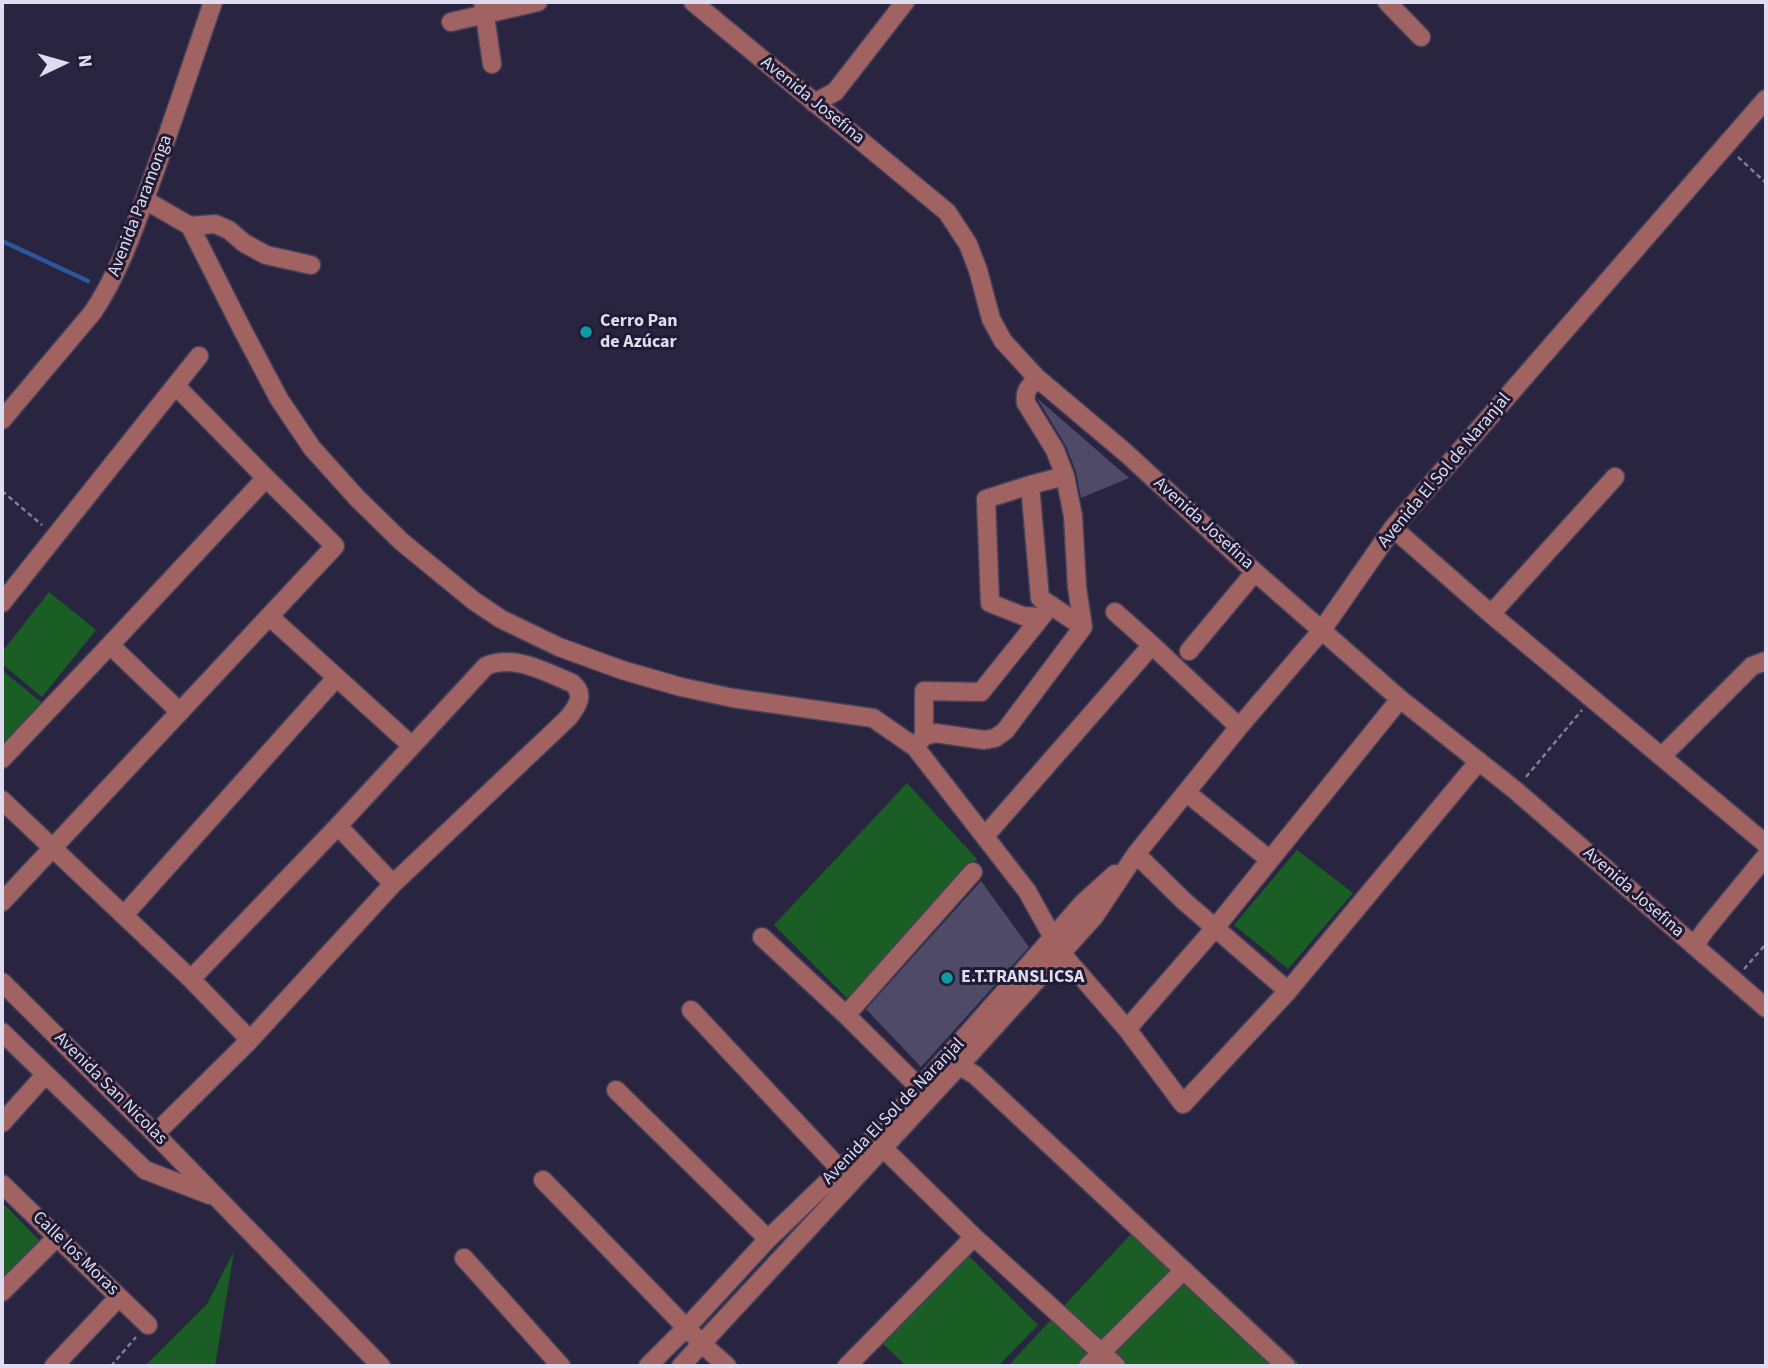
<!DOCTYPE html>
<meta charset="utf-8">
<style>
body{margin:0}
#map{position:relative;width:1768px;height:1368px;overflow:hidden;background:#292540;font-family:"Source Sans 3",sans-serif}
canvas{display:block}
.frame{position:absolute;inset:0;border:4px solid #dedcee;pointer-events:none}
.north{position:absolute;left:28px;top:28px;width:70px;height:70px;-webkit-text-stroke:5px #201b35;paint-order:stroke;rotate:85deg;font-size:19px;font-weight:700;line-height:28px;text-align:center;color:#dedcee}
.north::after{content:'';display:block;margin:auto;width:24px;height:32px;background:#dedcee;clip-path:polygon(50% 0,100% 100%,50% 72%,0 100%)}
</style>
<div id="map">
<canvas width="1768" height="1368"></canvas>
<div class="frame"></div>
<div class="north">N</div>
</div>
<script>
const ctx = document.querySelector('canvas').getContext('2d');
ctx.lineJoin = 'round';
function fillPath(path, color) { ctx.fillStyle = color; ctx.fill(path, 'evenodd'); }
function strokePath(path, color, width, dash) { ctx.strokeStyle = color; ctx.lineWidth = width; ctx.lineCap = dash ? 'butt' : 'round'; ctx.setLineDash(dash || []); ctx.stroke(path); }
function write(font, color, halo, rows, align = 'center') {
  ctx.font = font + ' "Source Sans 3",sans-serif'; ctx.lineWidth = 6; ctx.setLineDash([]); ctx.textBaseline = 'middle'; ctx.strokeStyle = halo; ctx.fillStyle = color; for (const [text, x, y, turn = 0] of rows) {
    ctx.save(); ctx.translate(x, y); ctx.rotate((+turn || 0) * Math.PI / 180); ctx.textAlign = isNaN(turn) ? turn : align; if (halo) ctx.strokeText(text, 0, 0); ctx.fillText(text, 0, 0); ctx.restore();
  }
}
const green = new Path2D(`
 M49 592 96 630 42 697 2 664V652Z
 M2 670 42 703 2 748Z
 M907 783 977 859 847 998 774 925Z
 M1297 850 1353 893 1288 969 1234 925Z
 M2 1202 39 1240 2 1278Z
 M1144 1220 1302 1366H1008Z
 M234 1251 215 1366H145L207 1304Z
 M968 1255 1038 1325 998 1366H906L880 1341Z`);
const stream = new Path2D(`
 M2 241 88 281`);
const building = new Path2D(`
 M1037 398 1129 478 1081 498 1076 472 1066 446Z
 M981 881 1029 947 921 1067 866 1009Z`);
const path = new Path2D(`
 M1738 157 1766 183
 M2 491 42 525
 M1526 777 1582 710
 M1744 969 1766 944
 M111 1366 136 1337`);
const minor = new Path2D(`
 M483 2 492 64
 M693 2 947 212 968 244 978 270 991 319 1003 341 1037 378 1126 453 1255 572 1400 699 1515 790 1766 1008
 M1387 2 1421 37
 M451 22 538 2
 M814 103 835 92 905 2
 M145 200 190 226 242 329 279 399 312 448 357 498 402 542 474 601 501 619 559 647 622 670 681 687 733 698 873 718 915 747 1027 891 1062 954 1127 1029 1183 1104 1288 991 1479 761
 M190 226 215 224 229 230 244 243 266 255 311 265
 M2 420 93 312C119 273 134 229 150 185 172 124 192 63 213 2
 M1030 485 1040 598 1083 627
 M1393 528 1491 614 1766 844
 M2 603 199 356
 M1115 612 1152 645 1239 727
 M1491 614 1615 477
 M269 616 411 745
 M1041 617 1023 616 990 603 986 499 1030 485 1065 476
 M110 645 180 712
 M1189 651 1255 572
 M924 736V691L981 692 1051 605
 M915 747 924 736 935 733 984 740 995 738 1005 731 1083 627 1077 587 1073 516 1065 476 1055 450 1026 403C1024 391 1029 387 1037 378
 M1662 756 1752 666 1766 661
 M2 759 110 645 266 478
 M1187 793 1270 860
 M2 800 191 979 250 1040
 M338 826 393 884
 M985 836 1152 645
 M1136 854 1184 901 1288 991
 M2 902 335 546 266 478 176 386
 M124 915 336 678
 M762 937 846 1015 929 1097
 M1694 946 1706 929 1766 856
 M2 982 155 1134 381 1366
 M691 1010 840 1169
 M846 1015 973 872
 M1127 1029 1215 928 1400 699
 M2 1032 145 1170 210 1195
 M950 1060 975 1075 1286 1366
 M616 1090 768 1239
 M2 1123 45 1075
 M155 1134 250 1040 393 884 568 718C577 707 586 694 572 683 545 672 515 654 486 666L338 826 191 979
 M876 1141 974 1237 1116 1366
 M543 1180 702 1344 727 1366
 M2 1184 148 1325
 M464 1258 561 1366
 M2 1292 57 1237
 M54 1366 119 1297
 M648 1366 687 1327 768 1239 873 1138 920 1088 1083 903 1115 874
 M681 1366 959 1066 1094 917 1136 854 1239 727 1322 630 1393 528 1766 99
 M847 1366 974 1237
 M1088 1366 1184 1270`);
const markers = [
 [586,332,7,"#0f9aa8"],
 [947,978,7,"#0f9aa8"]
];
const streetNames = [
 ["Avenida Josefina",812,101,39],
 ["Avenida Paramonga",141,206,-69],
 ["Avenida El Sol de Naranjal",1445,471,-50],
 ["Avenida Josefina",1203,524,42],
 ["Avenida Josefina",1633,893,41],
 ["Avenida San Nicolas",110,1089,45],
 ["Avenida El Sol de Naranjal",894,1112,-46],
 ["Calle los Moras",75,1254,44]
];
const poiNames = [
 ["Cerro Pan",600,322],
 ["de Azúcar",600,343],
 ["E.T.TRANSLICSA",961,978]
];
fillPath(green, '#1a5e25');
strokePath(stream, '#2b579d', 4.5);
fillPath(building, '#4e4a68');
strokePath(minor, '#46425c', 21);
strokePath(path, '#7f7c93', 2.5, [5, 3.5]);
strokePath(minor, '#a16262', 18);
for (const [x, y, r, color] of markers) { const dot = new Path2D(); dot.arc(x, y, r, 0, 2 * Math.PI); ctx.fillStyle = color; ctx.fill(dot); strokePath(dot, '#201b35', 2.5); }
write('18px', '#dedcee', '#201b35', streetNames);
write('bold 18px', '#dedcee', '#201b35', poiNames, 'left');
</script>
